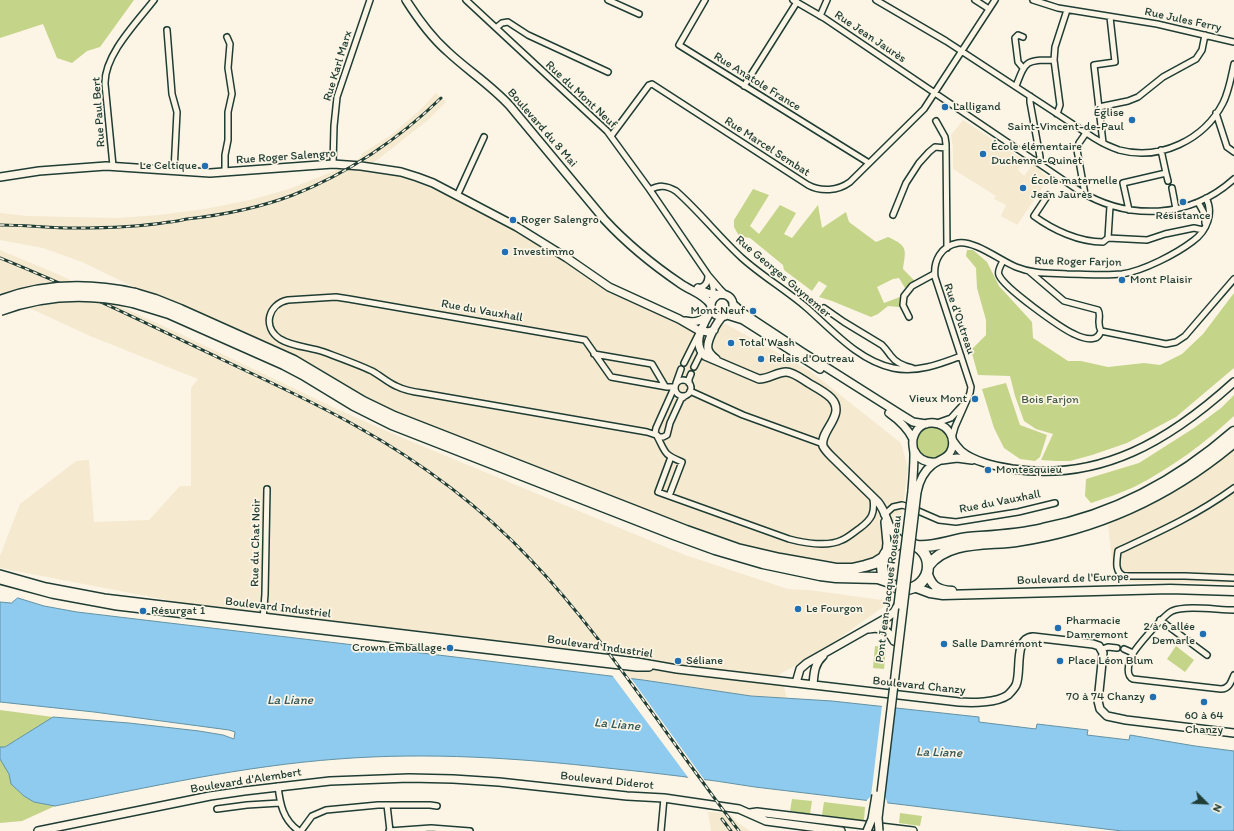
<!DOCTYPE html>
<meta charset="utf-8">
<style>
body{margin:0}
#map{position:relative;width:1234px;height:831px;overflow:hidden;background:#fcf5e5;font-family:Itim,sans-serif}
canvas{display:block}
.north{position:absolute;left:1186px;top:783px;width:40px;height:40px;-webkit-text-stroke:3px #fcf5e5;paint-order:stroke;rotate:114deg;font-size:11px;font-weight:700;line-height:16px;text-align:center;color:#1f3d34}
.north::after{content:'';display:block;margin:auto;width:14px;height:18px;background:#1f3d34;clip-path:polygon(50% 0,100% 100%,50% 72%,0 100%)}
</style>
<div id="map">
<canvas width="1234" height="831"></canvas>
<div class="north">N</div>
</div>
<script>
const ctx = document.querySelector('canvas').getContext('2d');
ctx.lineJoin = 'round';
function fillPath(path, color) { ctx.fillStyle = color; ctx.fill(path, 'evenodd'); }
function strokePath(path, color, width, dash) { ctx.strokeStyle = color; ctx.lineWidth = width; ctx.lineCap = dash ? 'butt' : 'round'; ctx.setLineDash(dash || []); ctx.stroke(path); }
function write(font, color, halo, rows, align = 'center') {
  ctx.font = font + ' Itim,sans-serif'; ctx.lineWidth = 3.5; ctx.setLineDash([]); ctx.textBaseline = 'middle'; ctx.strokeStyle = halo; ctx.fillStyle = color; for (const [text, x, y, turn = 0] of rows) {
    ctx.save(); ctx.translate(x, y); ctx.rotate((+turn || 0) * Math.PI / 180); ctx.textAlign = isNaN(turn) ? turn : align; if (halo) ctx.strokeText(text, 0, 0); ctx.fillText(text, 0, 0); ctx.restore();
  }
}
const built = new Path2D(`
 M436 93 446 102 428 120 372 164 452 197 503 223 538 244 601 286 618 295 689 328 726 324 810 371 901 443 908 468 899 536 870 561 853 564H832L752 548 719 538 685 526 418 422 378 405 347 388 297 357 184 306 166 299 142 291 82 262 43 248 0 240V213L28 216 117 218 159 215 205 209 250 200 289 189 349 165 362 156 361 154 391 135 420 110Z
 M963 120 1024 160 1018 170 1024 176 1033 164 1041 170 1042 173 1049 178 1017 225 1001 216 1006 205 994 199 996 196 953 169V147L951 135Z
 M0 250 62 276 76 283 42 285 6 295 0 292Z
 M58 300 109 301 170 329 339 410 398 436 685 555 788 589 809 590 889 601 886 605 831 644 800 663 780 674 787 698 751 696 631 679 608 648 581 646 571 649 188 604 0 568V556L20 504 76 461 89 460 94 522 149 520 180 486H191V388L198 379 90 336 25 306Z
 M1234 447V583L1124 582 1113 569 1108 525 1168 494 1216 463Z
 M708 812 729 813 737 822 750 831H711Z`);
const green = new Path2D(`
 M0 0H134L100 47 87 51 72 63 57 58 43 24 0 38Z
 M753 189 769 195 750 226 759 234 780 205 796 213 784 234 792 238 818 205 822 228 846 212 849 222 876 242 888 237C908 246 906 249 903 269L915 281 905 288 899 278 893 279 877 287 884 303 900 297 899 307 888 306 878 314 871 317 832 301 819 297 827 286 819 281 812 291 784 270 783 265 750 238 739 236 734 227V220Z
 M967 250H973L987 262 999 286 1032 322 1033 338 1068 361H1081L1108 367 1144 363 1160 365 1182 354 1203 334 1234 293V368L1176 417 1127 443 1092 455 1070 461H1056L1041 460 1053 434 1036 429 1024 421 1015 396 1010 376 978 375 971 350 986 335V320L977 288 976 268 966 256Z
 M1006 383 1020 425 1047 435 1040 457 1035 461 1020 459 1004 448 994 428 982 389Z
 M1234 395V416C1204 444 1171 468 1134 487 1121 493 1106 498 1091 503L1085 496 1086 479 1139 463 1194 428 1221 408Z
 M917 443a16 16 0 1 1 32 0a16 16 0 1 1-32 0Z
 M875 646 886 647 884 669 873 668Z
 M1176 646 1194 660 1185 672 1167 659Z
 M0 710 53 717 5 747H0Z
 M0 759 9 774 11 784 24 796 34 802 55 806 22 821 0 823Z
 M792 799 812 801 810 814 790 811Z
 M824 802 865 807 864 821 822 815Z
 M900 813 922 816 920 826 899 823Z`);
const water = new Path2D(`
 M18 598 44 606 77 612 480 660 643 680 751 696 832 701 979 717V722L1036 729 1037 724 1088 730 1087 735 1129 740 1130 735 1195 746 1234 751V831H1122L755 787C706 779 657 773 607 768 518 758 429 752 338 759 243 766 149 787 55 806L34 802 24 796 11 784 9 774 0 759V747H5L53 717 129 723 199 731 223 735 234 739 235 732 229 730 94 712 0 702V602L11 603Z`);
const pier = new Path2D(`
 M612 675 630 677 706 782 690 780Z
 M882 705 896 706 885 796 888 805 866 802 867 800 871 796Z`);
const street = new Path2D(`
 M466 0 607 131 650 190 708 275 720 289 726 295
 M608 0 639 14
 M705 0 679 45 869 163
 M793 0 824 18 1078 190C1128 221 1190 219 1234 179
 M876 0 946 41 1094 138C1102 143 1110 147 1119 150 1160 161 1204 140 1223 103 1229 91 1231 78 1234 64
 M975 0 989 9
 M1033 0 1058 8 1157 24 1234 42
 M820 16 827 0
 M496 28 502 23 508 22 528 35 608 72
 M167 30 172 94 177 112 174 171
 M1023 37 1018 35 1015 38 1018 62 1023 68
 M1054 60 1060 105 1057 114
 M744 86 797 2
 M1016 86C1026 60 1026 60 1054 60L1055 47 1067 10
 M1030 96V102L1040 157 1039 163
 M1099 107 1128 101 1138 97 1163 77 1196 59 1202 50 1205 35
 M1216 113 1227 147 1234 152
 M936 121 945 137 946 144 947 248
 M611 136 649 85 652 84 808 185C821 192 838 191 850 182L924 109 995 0
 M1103 143 1094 65 1115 62 1110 17
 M1161 150 1166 173
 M333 164 334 126 337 97 370 0
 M113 166 105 84C104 55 137 22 154 0
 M225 172V155L228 140V112L232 94 228 68 230 44 227 37
 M1172 188 1176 209
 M650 190C659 185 666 185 676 191 699 211 719 237 742 258 762 276 786 290 807 308 833 331 859 361 893 368 917 373 940 364 961 356
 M1085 194 1077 150 1079 143 1086 133
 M1048 195 1034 216C1053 230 1079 242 1103 242L1108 238 1110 206
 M457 196 484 137
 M1198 202 1205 215V223
 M1129 210 1123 183 1166 173 1168 181
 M893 215 906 183 919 163 929 152 935 147 946 148
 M1108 238 1147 240 1165 234 1194 228 1203 230
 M1003 261C1001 265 997 271 999 275 1004 288 1061 328 1074 334 1080 337 1089 340 1095 338 1099 337 1100 333 1101 331
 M1030 272 1064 301 1098 310C1102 316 1096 322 1101 331
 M711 280 713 287V297
 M698 288C705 287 708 283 708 276
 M824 308 844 322 882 345C886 349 888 352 891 356 896 363 904 366 912 368
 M909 317 903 305 904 296 912 286 934 274
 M1101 331 1166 344 1176 342 1185 336 1234 279
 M594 354 652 364 665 386
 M684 363 698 335
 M694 367 702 351
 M675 388a8 8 0 1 1 16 0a8 8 0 1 1-16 0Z
 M676 383 681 369
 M689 383V379L691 374
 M674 388 656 428 655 433 659 437H663L667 435 670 423 681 399 684 397
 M690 391 743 415 823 444
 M937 423 951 418 962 406
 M656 435 647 432 422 393C414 392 404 390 396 386 387 382 381 376 372 371 357 364 340 358 324 352 310 347 293 347 280 339 262 327 268 304 288 300L336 297 349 299 585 340 611 377 667 387H674
 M657 436C666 453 663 454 682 462L669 496
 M952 438 955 427 970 393 971 387 935 277C933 261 941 246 958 243 974 240 1001 261 1016 267 1033 274 1050 273 1067 274 1085 274 1104 276 1122 274 1143 271 1176 254 1193 241 1207 231 1214 213 1206 198
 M671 457 658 492 789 539C804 543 828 547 842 540 849 537 854 532 860 528 872 519 875 513 873 499
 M1234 488C1197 515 1159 532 1118 551 1117 560 1114 572 1124 576H1185L1234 578
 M884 515 893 507 902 505 909 507 939 520 956 522 1018 512 1055 503
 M1234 610C1217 610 1187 605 1172 611 1164 615 1135 648 1131 657 1128 664 1126 676 1133 679L1221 689C1229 689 1231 682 1234 675
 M263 620 265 594 267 489
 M1160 620 1207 655
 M1102 649 1108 647 1117 648
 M1124 649 1133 653
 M278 786C280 804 283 820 299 831
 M387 805 390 831
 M217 809 247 805 280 803
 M301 831 312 816 326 810 378 805H430L437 806
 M389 831 431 828 470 831
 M661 831 664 798`);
const secondary = new Path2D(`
 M406 0C418 19 430 36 447 51 467 70 491 85 510 106L604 219C627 244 653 265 681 284 691 291 704 294 711 305
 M0 177 39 171 106 166 210 173 333 164 361 166 401 172 417 177 433 183 517 227 567 258 609 287 679 319 698 330 708 332 714 330
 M698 288C703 291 707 294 713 294 718 295 723 293 728 296 740 304 728 322 716 315 707 309 711 299 718 295
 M733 304 743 313 802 352 900 414 913 422 926 424
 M709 314C702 327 692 344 705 356L759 379C769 379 777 372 786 372 794 372 803 380 810 384 817 388 825 392 831 398 847 415 819 431 823 446 825 450 828 453 831 456L878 502C890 517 886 533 905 543
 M727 315 743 320 820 369
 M685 321C694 323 701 322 708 315
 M716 359C712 356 709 353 708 349 706 341 717 322 723 316
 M889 413C899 420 908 429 913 439
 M953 441C955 444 958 448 961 451 974 462 995 466 1012 469 1101 482 1170 440 1234 382
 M914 450C918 459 926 463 936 462
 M942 460 957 458 972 460
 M912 491C913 479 914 466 914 454 914 448 911 442 914 436 922 412 958 424 952 448 949 459 939 459 932 465 923 472 919 482 917 492
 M885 522 887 543 886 553
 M0 574 46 587 104 598 637 662 677 669 959 702C972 703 997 703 1008 695 1011 692 1014 689 1016 685 1022 672 1013 638 1033 637L1093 644 1099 646 1103 653 1098 701 1100 709 1107 716 1126 720 1234 733
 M0 580 52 594 117 606 637 667H649
 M869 629C881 626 889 631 894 641
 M894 641 898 609
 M796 683 800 669 807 663 888 617 894 612 898 605
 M813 685C814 674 814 664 823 656
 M750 813 757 812 913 831
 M38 831 210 796 244 791 330 781 409 778 453 779 499 782 627 796 664 798 739 809 766 821 841 831`);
const primary = new Path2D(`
 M927 571C931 586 937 590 952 591
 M914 587 930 593 943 595 1170 589 1234 591`);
const highway = new Path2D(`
 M135 294 155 300 180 310 294 361 363 402 394 417 686 531 737 549 780 559 836 569H852L865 566 875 563 883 558
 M133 302 169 313 284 364 303 374 354 405 392 424 674 534 715 549 763 563 820 575 836 577 878 578 887 581
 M882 566a23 23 0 1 1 46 0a23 23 0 1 1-46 0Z
 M917 546C932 548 952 540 968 538 993 536 1018 535 1043 529 1115 515 1179 480 1234 432
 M928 566C947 540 987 545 1016 541 1097 529 1171 495 1234 442`);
const rail = new Path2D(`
 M0 225C25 225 50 228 75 228 107 228 138 227 169 222 175 222 181 220 187 219 223 215 259 208 293 195 347 174 399 139 441 98
 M0 258C74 288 146 323 219 358 265 380 312 401 356 426 421 462 481 507 531 560 593 625 643 701 696 773 711 793 724 812 739 831
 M722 819 731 831`);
const secondaryBridge = new Path2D(`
 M898 605 912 491
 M867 831 872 819 876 795
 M879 831 878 818 917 492`);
const highwayBridge = new Path2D(`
 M0 301C43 285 90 284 135 294
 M0 310C43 294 89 292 133 302`);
const markers = [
 [945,107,4,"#1f6fb2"],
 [1132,120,4,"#1f6fb2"],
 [983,154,4,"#1f6fb2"],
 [205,166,4,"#1f6fb2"],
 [1023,188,4,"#1f6fb2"],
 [1183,202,4,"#1f6fb2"],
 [513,220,4,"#1f6fb2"],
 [505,252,4,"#1f6fb2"],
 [1122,280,4,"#1f6fb2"],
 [753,311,4,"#1f6fb2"],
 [731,343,4,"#1f6fb2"],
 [761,359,4,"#1f6fb2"],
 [975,399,4,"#1f6fb2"],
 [988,470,4,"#1f6fb2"],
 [798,609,4,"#1f6fb2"],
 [143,611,4,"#1f6fb2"],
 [1058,628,4,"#1f6fb2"],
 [1203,634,4,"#1f6fb2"],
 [944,644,4,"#1f6fb2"],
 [450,648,4,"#1f6fb2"],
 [678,661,4,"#1f6fb2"],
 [1060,661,4,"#1f6fb2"],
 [1153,697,4,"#1f6fb2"],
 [1204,702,4,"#1f6fb2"]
];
const streetNames = [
 ["Rue Jules Ferry",1183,20,12],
 ["Rue Jean Jaurès",870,37,34],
 ["Rue Karl Marx",338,66,-73],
 ["Rue Anatole France",757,82,32],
 ["Rue du Mont Neuf",581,95,43],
 ["Rue Paul Bert",99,112,-94],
 ["Boulevard du 8 Mai",542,128,49],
 ["Rue Marcel Sembat",767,147,33],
 ["Rue Roger Salengro",286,157,-4],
 ["Rue Roger Farjon",1078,262,1],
 ["Rue Georges Guynemer",783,277,40],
 ["Rue du Vauxhall",482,311,10],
 ["Rue d'Outreau",959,319,71],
 ["Rue du Vauxhall",1000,502,-11],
 ["Rue du Chat Noir",256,543,-89],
 ["Boulevard de l'Europe",1073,579,-2],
 ["Pont Jean-Jacques Rousseau",889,589,-83],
 ["Boulevard Industriel",278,608,7],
 ["Boulevard Industriel",600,647,8],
 ["Boulevard Chanzy",919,686,6],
 ["Boulevard d'Alembert",246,781,-9],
 ["Boulevard Diderot",607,781,6]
];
const poiNames = [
 ["Lalligand",953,107],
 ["Église",1124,113,"right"],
 ["Saint-Vincent-de-Paul",1124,127,"right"],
 ["École élémentaire",991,147],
 ["Duchenne-Quinet",991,161],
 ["Le Celtique",197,166,"right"],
 ["École maternelle",1031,181],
 ["Jean Jaurès",1031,195],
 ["Résistance",1183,216,"center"],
 ["Roger Salengro",521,220],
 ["Investimmo",513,252],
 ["Mont Plaisir",1130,280],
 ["Mont Neuf",745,311,"right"],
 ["Total Wash",739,343],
 ["Relais d'Outreau",769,359],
 ["Vieux Mont",967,399,"right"],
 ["Montesquieu",996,470],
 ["Le Fourgon",806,609],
 ["Résurgat 1",151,611],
 ["Pharmacie",1066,621],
 ["Damremont",1066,635],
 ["2 à 6 allée",1195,627,"right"],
 ["Demarle",1195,641,"right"],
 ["Salle Damrémont",952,644],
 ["Crown Emballage",442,648,"right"],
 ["Séliane",686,661],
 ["Place Léon Blum",1068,661],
 ["70 à 74 Chanzy",1145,697,"right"],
 ["60 à 64",1204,716,"center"],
 ["Chanzy",1204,730,"center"]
];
const parkNames = [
 ["Bois Farjon",1050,400]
];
const waterNames = [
 ["La Liane",290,701],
 ["La Liane",617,725,5],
 ["La Liane",939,753,2]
];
fillPath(built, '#f5e9cf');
fillPath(green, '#c4d489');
fillPath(water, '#8fcaef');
strokePath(water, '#6292a4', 1);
fillPath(pier, '#fcf5e5');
strokePath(street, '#1f3d34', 8);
strokePath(secondary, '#1f3d34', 10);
strokePath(primary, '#1f3d34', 11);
strokePath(highway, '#1f3d34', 13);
strokePath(street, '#fcf5e5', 5);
strokePath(secondary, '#fcf5e5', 7);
strokePath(primary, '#fcf5e5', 8);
strokePath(highway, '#fcf5e5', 10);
strokePath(rail, '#1f3d34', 3);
strokePath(rail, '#fcf5e5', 1.5, [4.5]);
strokePath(secondaryBridge, '#1f3d34', 10, []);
strokePath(highwayBridge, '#1f3d34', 13, []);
strokePath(secondaryBridge, '#fcf5e5', 7);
strokePath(highwayBridge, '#fcf5e5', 10);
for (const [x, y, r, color] of markers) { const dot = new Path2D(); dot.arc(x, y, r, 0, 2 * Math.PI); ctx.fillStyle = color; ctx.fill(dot); strokePath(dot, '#fcf5e5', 1.5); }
write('12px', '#1f3d34', '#fcf5e5', streetNames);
write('12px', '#1f3d34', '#fcf5e5', poiNames, 'left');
write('12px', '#405b45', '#fcf5e5', parkNames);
write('italic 13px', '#355959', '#fcf5e5', waterNames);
</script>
